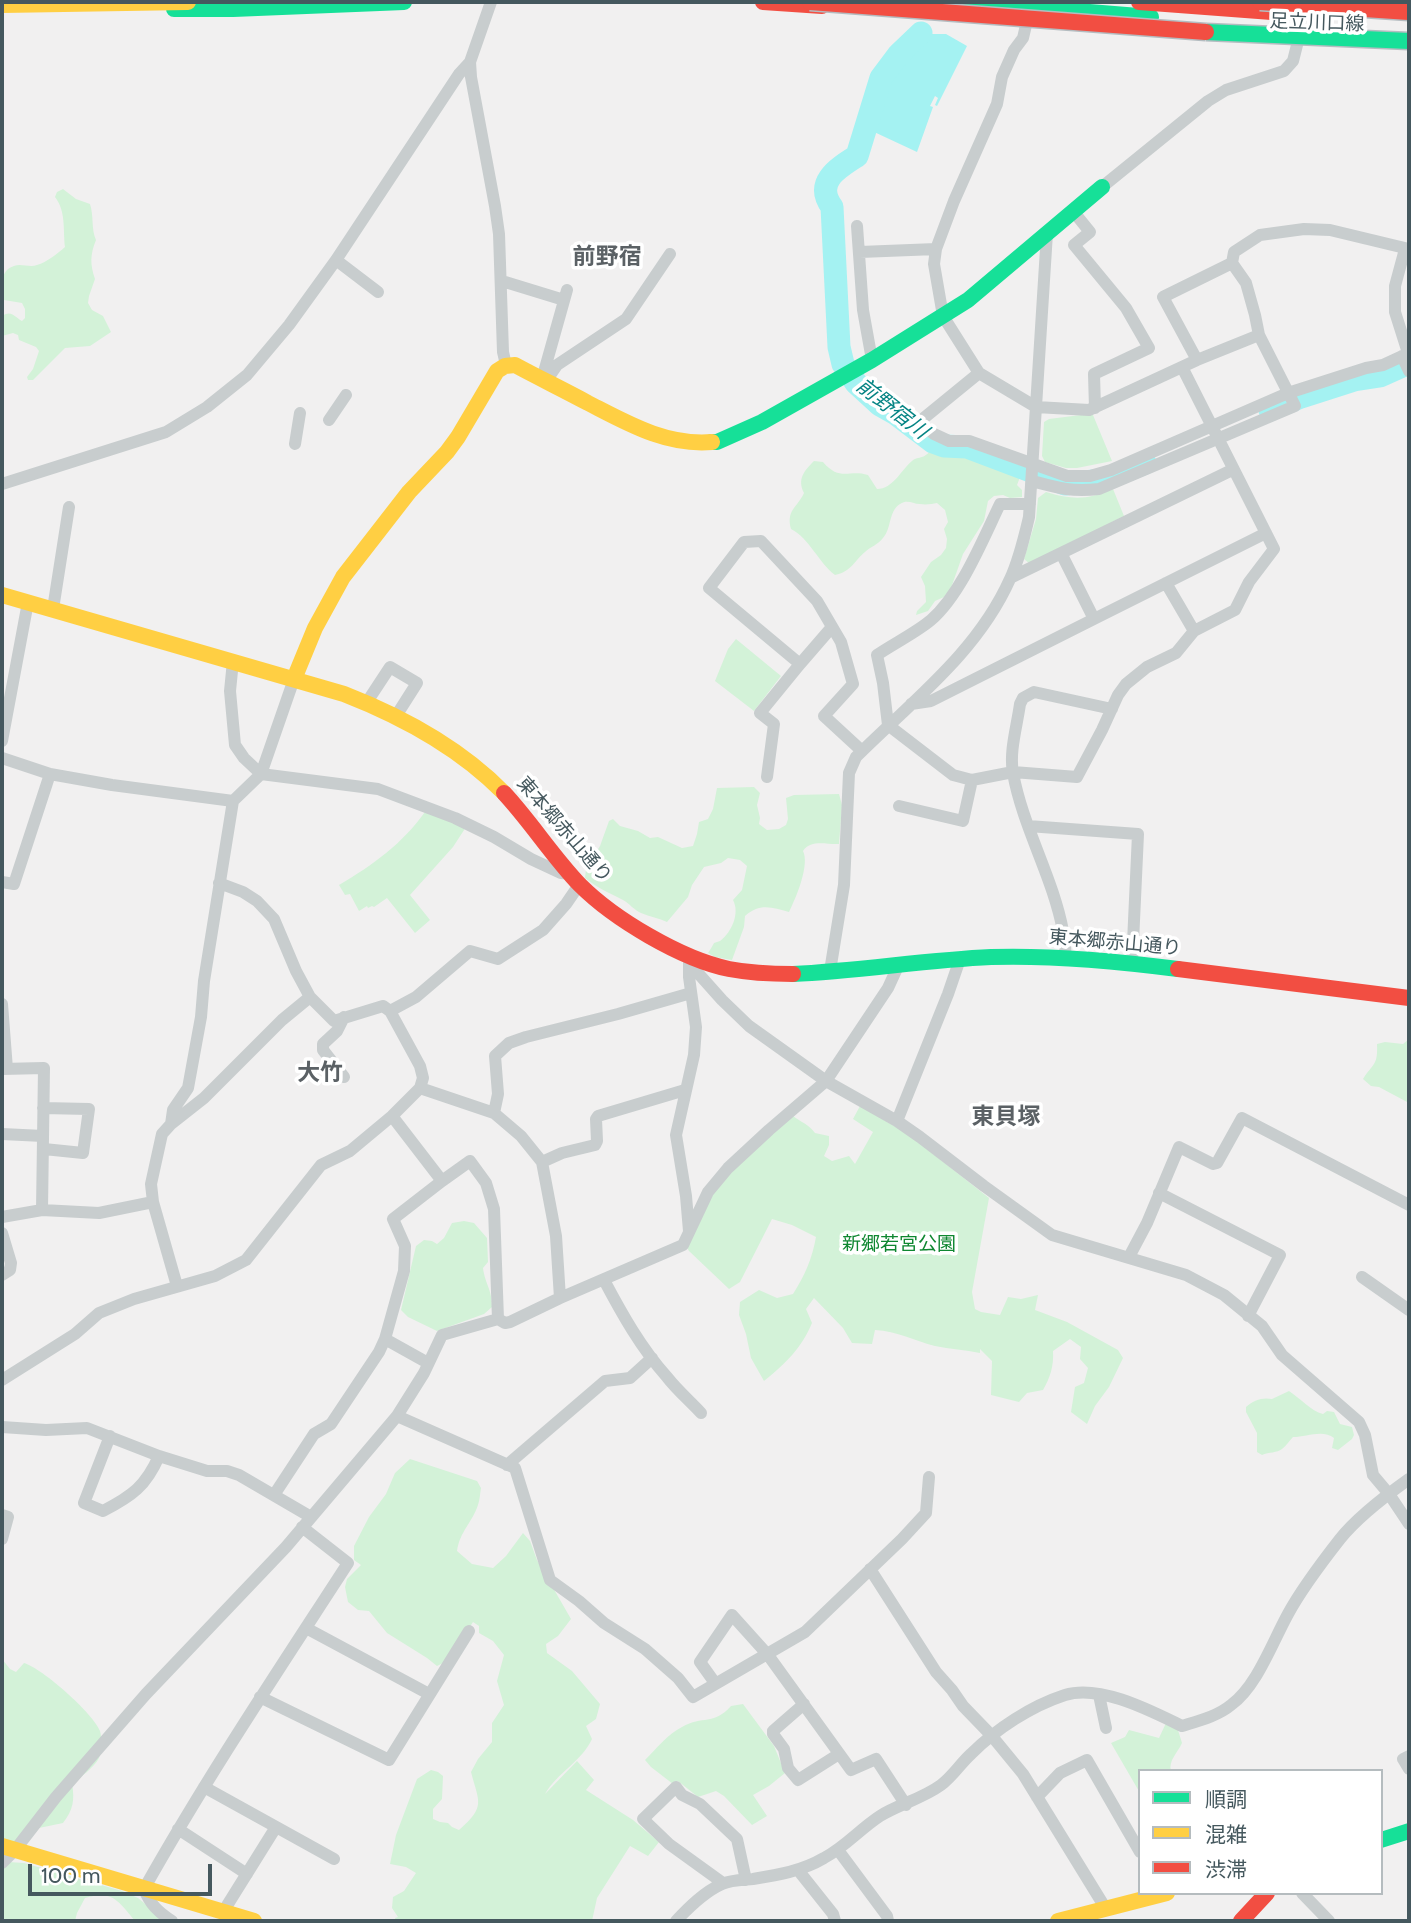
<!DOCTYPE html>
<meta charset="utf-8">
<style>
body{margin:0}
#map{position:relative;width:1411px;height:1923px;overflow:hidden;background:#f1f0f0;font-family:Cabin,"Noto Sans JP",sans-serif}
canvas{display:block}
.frame{position:absolute;inset:0;border:4px solid #45585e;pointer-events:none}
.legend{position:absolute;left:1138px;top:1769px;width:245px;height:126px;box-sizing:border-box;background:#fff;border:2px solid #b5bcbf;margin:0;padding:9px 12px;list-style:none;font-size:21px;color:#45585e}
.legend li{display:flex;align-items:center;gap:14px;height:35px}
.legend b{width:35px;border:2px solid #b5bcbf}
.scale{position:absolute;left:28px;top:1864px;width:184px;height:32px;box-sizing:border-box;border:4px solid #45585e;border-top:0;padding-left:9px;font-size:21px;line-height:24px;white-space:nowrap;color:#45585e;-webkit-text-stroke:5px #fff;paint-order:stroke}
</style>
<div id="map">
<canvas width="1411" height="1923"></canvas>
<div class="frame"></div>
<ul class="legend">
<li><b style="height:9px;background:#16e098"></b>順調</li>
<li><b style="height:9px;background:#ffcf43"></b>混雑</li>
<li><b style="height:9px;background:#f24e42"></b>渋滞</li>
</ul>
<div class="scale">100 m</div>
</div>
<script>
const ctx = document.querySelector('canvas').getContext('2d');
ctx.lineJoin = 'round';
function fillPath(path, color) { ctx.fillStyle = color; ctx.fill(path, 'evenodd'); }
function strokePath(path, color, width, dash) { ctx.strokeStyle = color; ctx.lineWidth = width; ctx.lineCap = dash ? 'butt' : 'round'; ctx.setLineDash(dash || []); ctx.stroke(path); }
function write(font, color, halo, rows, align = 'center') {
  ctx.font = font + ' Cabin,"Noto Sans JP",sans-serif'; ctx.lineWidth = 7; ctx.setLineDash([]); ctx.textBaseline = 'middle'; ctx.strokeStyle = halo; ctx.fillStyle = color; for (const [text, x, y, turn = 0] of rows) {
    ctx.save(); ctx.translate(x, y); ctx.rotate((+turn || 0) * Math.PI / 180); ctx.textAlign = isNaN(turn) ? turn : align; if (halo) ctx.strokeText(text, 0, 0); ctx.fillText(text, 0, 0); ctx.restore();
  }
}
const green = new Path2D(`
 M63 189 76 199 90 204C94 216 91 229 96 240 90 255 90 264 95 279L89 296 88 303 92 310 103 316 111 332 90 346 65 348 33 380H28L27 377 33 369 39 351 36 347 19 340 18 335 13 333 2 336V316C12 310 13 316 22 321L25 318V309L22 303 4 300C0 288 0 270 14 266 21 263 30 268 37 265 47 262 57 254 65 247 63 229 66 211 55 197L57 192Z
 M1089 414 1093 415 1112 461 1077 468H1066L1045 462 1042 456 1044 422 1049 419Z
 M932 450C945 454 960 449 970 453 987 459 1004 466 1022 472L1017 485 1022 490V497L1010 498 1003 495 994 496 988 501 984 521 963 554 951 588 944 597 935 601 928 611 916 615 917 611 926 602 925 586 921 577 931 562 941 555 946 548 947 539 944 529 948 522 945 510 937 503C932 504 926 505 920 504 912 504 908 499 900 504 888 512 892 528 883 538 879 544 870 547 865 552 855 560 851 572 835 575 818 562 810 539 791 529 786 510 797 508 804 493 797 479 804 471 814 461L823 462C840 482 849 469 868 475L877 489C893 489 901 470 912 461 915 458 919 458 922 457 926 456 929 452 932 450Z
 M1113 489 1124 516 1030 564 1024 559 1036 519 1038 498 1046 492C1073 500 1087 500 1113 489Z
 M736 639 781 676 754 711 715 681 728 649Z
 M754 787 760 793 757 805 760 818 759 824 767 830 779 829 786 825 788 819 786 798 794 795 839 794 842 805 839 844C827 845 811 839 803 851 810 865 796 898 789 912 772 907 759 903 745 916L744 927 732 960 715 957 708 953C709 952 714 943 714 943 716 942 718 942 720 941 732 932 740 913 733 900L742 890 747 866 740 860 728 858 721 863 704 867 692 885 688 897 667 922C659 918 650 917 641 913 634 910 630 904 623 900 608 892 599 889 585 878L586 869 600 846 609 821 613 819 620 826 638 831 650 838 658 837 682 848 693 846 697 834 699 822 708 819 713 809 717 788Z
 M425 812 466 827 453 847 410 895 430 920 415 933 387 898 374 907 372 906 368 908 367 906 359 911 350 894 345 895 339 885C373 865 402 844 425 812Z
 M1409 1039V1103L1379 1087 1371 1086 1363 1079C1373 1063 1378 1066 1377 1044L1385 1042 1403 1044Z
 M860 1106 908 1134 989 1198 972 1292 975 1309 981 1312 1000 1315 1008 1297 1021 1299 1038 1295 1035 1310 1067 1322 1118 1350 1123 1358 1109 1387 1095 1406 1087 1424 1071 1412 1075 1387 1084 1383 1088 1368 1080 1359 1081 1347 1070 1339 1053 1351C1054 1366 1050 1378 1043 1390L1027 1393 1019 1402 991 1395 992 1361 980 1349V1353C965 1350 950 1349 935 1346 915 1341 897 1331 875 1330L872 1344 852 1343 843 1328 814 1298 806 1309 812 1323C801 1349 786 1363 764 1381L751 1358 746 1334 739 1315 740 1302 759 1290 777 1298 793 1294C805 1275 812 1259 816 1237L792 1225 772 1219 740 1282 729 1289 689 1251 685 1244 724 1175 792 1115C800 1122 809 1124 815 1133L829 1136V1145L824 1156 832 1161 849 1156 855 1164 873 1132 853 1119Z
 M464 1221 474 1223 487 1238 488 1262 483 1268C485 1284 492 1289 492 1307L484 1314 437 1331 408 1317 401 1310 416 1246 424 1240 432 1241 437 1244 444 1238 452 1223Z
 M1289 1391C1300 1398 1311 1411 1323 1414L1327 1411 1334 1412 1340 1424 1352 1427 1354 1435 1352 1439 1338 1450 1332 1448 1334 1438C1323 1429 1306 1437 1293 1437 1289 1441 1286 1446 1282 1449 1277 1453 1269 1452 1262 1455L1257 1452V1433L1246 1412V1407C1253 1400 1263 1397 1272 1399Z
 M410 1459 477 1481 481 1488C480 1493 480 1499 478 1505 472 1523 460 1531 457 1551L472 1564 493 1568 506 1556 523 1533 530 1541 537 1560 571 1619 558 1636 546 1644 547 1653 572 1671 600 1704 596 1719 586 1726 592 1739C582 1761 557 1773 545 1794L577 1761 594 1780 586 1790 633 1820 659 1842 648 1856 630 1846 597 1898 592 1921H396L395 1918 398 1917 392 1908 393 1897 404 1891 416 1873 406 1867 390 1864 396 1835 417 1779 431 1770 438 1772 443 1776 442 1799 433 1809V1819L440 1822 448 1823 452 1827 459 1830C486 1806 479 1803 471 1772L478 1759 492 1742V1723L504 1705 497 1681 504 1655 493 1641 479 1633V1626L473 1622 447 1661 437 1666 427 1658 387 1633 369 1611 358 1610 348 1602 345 1587 347 1579 361 1565 354 1560V1546L369 1517 386 1494 395 1473Z
 M2 1659 10 1669 16 1672 24 1663C42 1668 94 1714 100 1731 102 1738 102 1750 99 1758 94 1768 80 1777 72 1784 75 1800 73 1810 63 1823L39 1828 26 1843 2 1840Z
 M743 1704 774 1746 785 1773 769 1786 753 1795 767 1816 752 1825 724 1796 716 1791 698 1797 678 1781 673 1784 651 1767 645 1760C656 1749 668 1734 682 1727 703 1715 713 1726 731 1706Z
 M1166 1723 1178 1730 1182 1743C1178 1752 1168 1761 1171 1771H1140V1793L1111 1743 1125 1737 1129 1730 1159 1738Z
 M9 1862 24 1863 122 1891 138 1898 149 1907 164 1912 179 1921H135C118 1901 113 1890 85 1898L77 1913 75 1921H2V1870Z`);
const water = new Path2D(`
 M932 34H946L967 46 937 106 935 105 938 98 935 96 930 106 933 107 917 152 872 131C878 113 881 94 891 78 901 61 918 48 932 34Z`);
const river = new Path2D(`
 M921 33 899 54 881 78 857 156C838 168 814 182 832 207L839 347 843 364 856 383 880 405 896 414 933 442 944 446 967 447 1065 484 1103 480 1145 463
 M1270 410 1301 397 1354 380 1380 376 1409 363`);
const street = new Path2D(`
 M491 2 470 62 471 77 495 206 499 234 503 352 506 365
 M1027 21 1023 38 1014 50 1002 77 997 104 954 201 936 249 934 264 943 316 979 373 1036 407 1089 410 1197 360 1259 335 1295 406 1099 489C1071 492 1058 488 1032 481
 M1102 187 1208 101 1226 90 1284 71 1293 61 1297 45
 M1073 211 1090 232 1074 245 1126 308 1149 348 1094 374 1095 408
 M857 226 863 310 872 360
 M1405 249 1395 286V312L1408 353
 M860 252 936 249
 M336 260 378 292
 M1232 263 1234 252 1260 235 1304 229 1330 230 1409 249
 M502 281 564 300
 M1402 356 1409 371
 M1197 360 1163 297 1232 263 1246 283 1255 315 1259 335
 M979 373 919 422 934 434 949 441H969L1067 476H1090L1111 470 1288 393 1366 368 1383 365 1409 353
 M542 379 567 290
 M546 381 557 365 626 319 670 254
 M329 420 346 395
 M295 444 300 413
 M2 484 166 432 207 407 247 375 289 325 336 260 459 74 470 62
 M1030 504H1000C983 539 961 594 931 620 917 632 893 644 877 655L883 683 888 725 953 775 972 780 1013 772 1077 777 1102 730 1118 695 1126 684 1147 667 1176 653 1194 631 1235 610 1249 582 1274 549 1182 367
 M1061 553 1094 619 1266 533
 M1012 577 1232 470
 M1166 583 1194 631
 M53 609 69 507
 M233 661 230 691 235 745 244 758 261 774 378 789 455 818 494 837 531 859 561 873 571 874
 M800 664 832 627
 M367 702 390 667 417 683 396 716
 M911 704 931 701 1094 619
 M2 741 28 602
 M2 758 50 774 112 785 233 801
 M767 777 774 724 760 713 800 664 709 588 744 542 761 541 817 601 841 642 853 684 824 716 862 751
 M899 806 963 821 972 780
 M1028 826 1138 834 1132 964
 M2 882 14 884 50 774
 M1066 958C1065 949 1065 940 1063 931 1053 877 1023 828 1013 773 1009 752 1017 726 1020 704L1023 698 1034 692 1112 709
 M689 963 722 1000 749 1026 826 1081 897 1121 920 1137 984 1186 1052 1235 1186 1275 1224 1295 1262 1326 1282 1355 1359 1422 1365 1435 1373 1475 1389 1494 1409 1524
 M830 971 844 885 849 773 856 757C911 702 977 653 1010 579 1019 560 1024 538 1029 517L1047 233
 M2 1004 7 1069
 M390 1011 416 997 470 951 498 959 543 930 566 904 579 885
 M344 1017 337 1031 323 1044V1050L344 1077
 M2 1069 44 1068 42 1210
 M420 1088 494 1113 521 1136 542 1162 562 1153 595 1145 597 1141 596 1119 598 1116 685 1090
 M43 1108 89 1109 83 1153 44 1149
 M494 1113 498 1094 495 1056 509 1043 526 1037 618 1014 691 993
 M897 1121 948 994 960 959
 M171 1124 173 1110 188 1088 201 1017 204 981 233 801 261 774 294 679
 M2 1134 43 1136
 M542 1162 556 1236 560 1298
 M442 1181 470 1161 486 1183 494 1209 498 1319
 M1159 1193 1280 1255 1248 1316
 M2 1217 42 1210 99 1213 153 1202
 M689 1231 686 1196 676 1135 694 1055 696 1027 689 977V963
 M2 1233 11 1263 10 1270 2 1275
 M1129 1257 1147 1223 1179 1147 1213 1164 1217 1163 1242 1118 1409 1205
 M1362 1277 1409 1310
 M604 1280C622 1314 641 1348 667 1377 677 1390 690 1401 701 1413
 M177 1286 153 1202 151 1184 162 1134 171 1124 204 1098 282 1020 310 997
 M385 1339 428 1363
 M2 1380 75 1334 99 1313 134 1299 215 1276 246 1260 321 1165 350 1151 392 1116 420 1088 423 1078 420 1066 390 1011 383 1006 334 1021 310 997 296 971 274 919 257 901 243 892 219 883
 M397 1416 515 1468 550 1580 579 1601 604 1623 645 1649 678 1678 693 1697 805 1632 902 1539 926 1513 929 1477
 M2 1427 46 1430 87 1428 159 1456 207 1471H227L239 1475 311 1517
 M110 1436 84 1503 103 1511C132 1496 146 1486 159 1456
 M507 1465 605 1381 630 1378 652 1358
 M274 1495 314 1434 331 1424 379 1352 385 1339 404 1271 405 1246 393 1219 442 1181 392 1116
 M2 1515 8 1517 2 1539
 M870 1569 936 1672 952 1690 963 1706 991 1735 1023 1774 1106 1909
 M306 1628 429 1694
 M715 1683 700 1662 732 1615 768 1655 851 1770 876 1759 906 1805
 M1099 1695 1106 1728
 M260 1697 389 1760 469 1631
 M804 1704 773 1731V1734L784 1749 788 1768 798 1780 839 1754
 M1409 1756 1403 1759 1409 1769
 M204 1787 334 1859
 M1037 1797 1060 1773 1087 1760 1140 1852
 M178 1829 247 1874
 M838 1850 887 1916 888 1921
 M2 1863 15 1850 56 1797 146 1694 286 1547 397 1416 424 1373 442 1335 498 1319 505 1323 510 1322 560 1298 683 1245 708 1192 728 1168 769 1130 826 1081 888 988 899 964
 M798 1870 833 1914 835 1921
 M723 1883 669 1844 643 1819 676 1787 682 1795 700 1804 737 1839 746 1880
 M1302 1893 1329 1921
 M223 1912 276 1827
 M172 1921C158 1912 150 1904 144 1889 207 1777 278 1671 348 1563L302 1527
 M676 1921C689 1907 704 1892 722 1884 731 1880 743 1880 753 1879 778 1875 802 1871 824 1858 845 1847 860 1829 880 1816 899 1804 922 1799 941 1785 953 1776 960 1764 971 1754 996 1729 1031 1706 1065 1695 1100 1684 1151 1711 1182 1726 1198 1721 1218 1716 1231 1705 1257 1686 1272 1643 1288 1614 1302 1588 1322 1562 1340 1539 1356 1519 1388 1494 1409 1479`);
const fast = new Path2D(`
 M967 2 1151 17
 M174 9H233L404 2
 M712 442H717L762 422 872 360 968 300 1102 187
 M793 974C859 971 925 960 991 957 1054 955 1116 961 1178 969
 M1381 1840 1409 1831`);
const slow = new Path2D(`
 M2 5 188 2
 M2 595 344 694C403 717 459 747 504 793
 M294 679 315 628 343 577 409 492 447 452 458 437 497 371 505 366 515 365C539 378 564 390 588 403 627 423 666 446 712 442
 M2 1846 254 1921
 M1058 1921 1167 1893`);
const jam = new Path2D(`
 M763 2 822 6
 M1139 2 1285 13
 M504 793C531 822 553 857 580 885 614 919 681 959 729 969 750 973 772 974 793 974
 M1178 969 1409 998
 M1241 1921 1267 1893`);
const fastBridge = new Path2D(`
 M1206 32 1409 41`);
const jamBridge = new Path2D(`
 M810 2 1206 32
 M1260 2 1409 12`);
const streetNames = [
 ["足立川口線",1317,23,2],
 ["東本郷赤山通り",564,830,49],
 ["東本郷赤山通り",1115,943,5]
];
const parkNames = [
 ["新郷若宮公園",899,1244]
];
const waterNames = [
 ["前野宿川",892,409,38]
];
const quarterNames = [
 ["前野宿",607,257],
 ["大竹",320,1073],
 ["東貝塚",1006,1117]
];
fillPath(green, '#d3f2d8');
fillPath(water, '#a4f2f2');
strokePath(river, '#a4f2f2', 23);
strokePath(street, '#c8cdce', 12);
strokePath(fast, '#16e098', 16);
strokePath(slow, '#ffcf43', 16);
strokePath(jam, '#f24e42', 16);
strokePath(fastBridge, '#b4bcc0', 19, []);
strokePath(jamBridge, '#b4bcc0', 19, []);
strokePath(fastBridge, '#16e098', 16);
strokePath(jamBridge, '#f24e42', 16);
write('19px', '#45585e', '#fff', streetNames);
write('19px', '#0f8731', '#fff', parkNames);
write('italic 21px', '#058484', '#fff', waterNames);
write('bold 23px', '#5b6165', '#fff', quarterNames);
</script>
